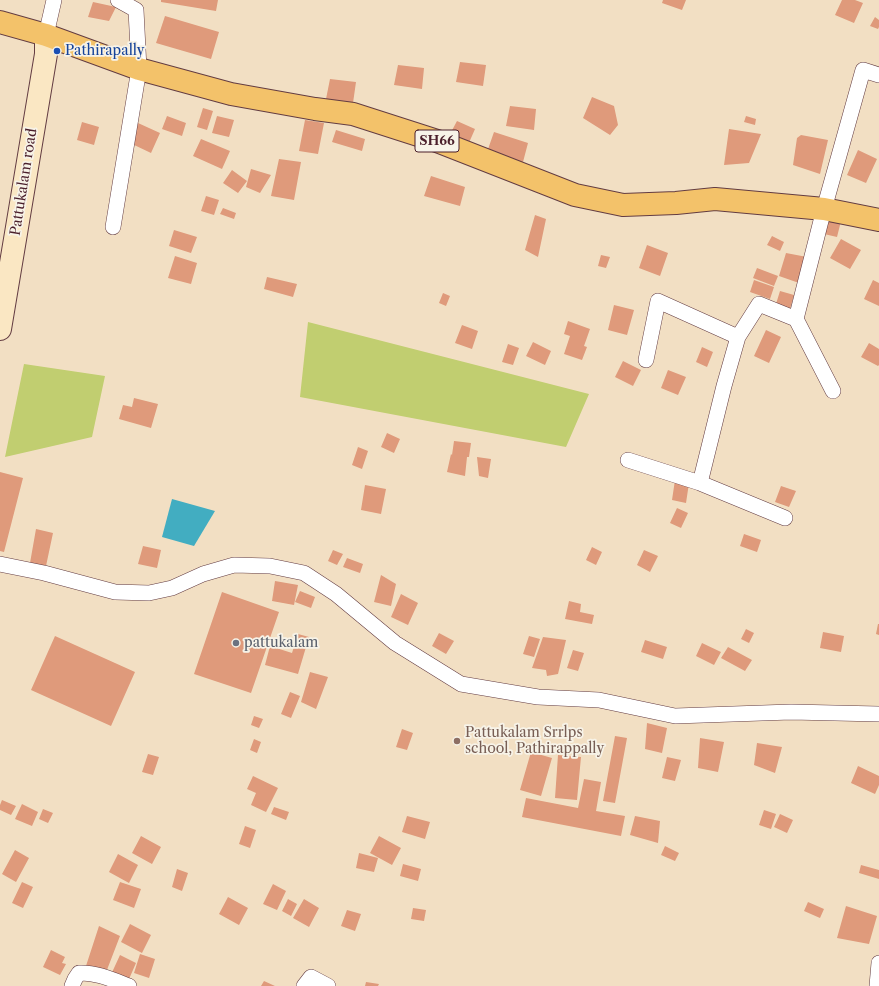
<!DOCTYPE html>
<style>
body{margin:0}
canvas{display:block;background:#f2dfc3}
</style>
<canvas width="879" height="986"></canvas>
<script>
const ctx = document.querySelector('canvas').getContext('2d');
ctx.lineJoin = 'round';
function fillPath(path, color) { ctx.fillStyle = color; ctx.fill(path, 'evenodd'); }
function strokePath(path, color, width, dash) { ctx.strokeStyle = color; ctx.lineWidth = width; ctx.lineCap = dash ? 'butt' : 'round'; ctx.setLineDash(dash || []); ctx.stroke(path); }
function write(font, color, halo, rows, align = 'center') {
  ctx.font = font + ' "Libre Caslon Text",serif'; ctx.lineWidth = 3.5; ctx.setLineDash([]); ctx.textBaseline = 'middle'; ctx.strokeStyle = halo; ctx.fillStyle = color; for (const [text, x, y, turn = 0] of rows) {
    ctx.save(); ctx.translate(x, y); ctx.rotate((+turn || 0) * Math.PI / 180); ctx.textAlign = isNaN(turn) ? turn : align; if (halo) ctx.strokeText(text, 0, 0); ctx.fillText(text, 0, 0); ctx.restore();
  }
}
const green = new Path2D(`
 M308 322 589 394 566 447 300 397Z
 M24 364 105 376 92 437 5 457Z`);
const water = new Path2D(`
 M172 499 215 511 194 546 162 537Z`);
const building = new Path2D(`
 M161 0H218L216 11 161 2Z
 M663 0H686L682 10 662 3Z
 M842 0H855L863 3 854 23 835 15Z
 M93 2 116 7 109 21 88 17Z
 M165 16 219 32 211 59 156 43Z
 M875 17 879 20V27L878 29 870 26Z
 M460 62 486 65 483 86 456 82Z
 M398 65 424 68 422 89 394 85Z
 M330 79 356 82 353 103 326 99Z
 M592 97 614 106 618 125 610 135 583 118Z
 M510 106 536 109 534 130 506 126Z
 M203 108 213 111 207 130 197 127Z
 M167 116 186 123 182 136 162 129Z
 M217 116 234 120 229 137 212 133Z
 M746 116 756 119 755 125 744 122Z
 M305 120 324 123 318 154 299 151Z
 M457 121 475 129 468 145 449 136Z
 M82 122 99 127 94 145 77 140Z
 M138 123 160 133 151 153 130 143Z
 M729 129 761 134 749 163 724 165Z
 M336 130 365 139 362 151 332 142Z
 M494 132 528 143 523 162 487 152Z
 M801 135 828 140 820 174 793 165 797 138Z
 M201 139 230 151 222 169 193 156Z
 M858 150 877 159 866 183 847 175Z
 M279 159 301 162 294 200 271 196Z
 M251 169 271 175 260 193 246 187Z
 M232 170 247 181 238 193 223 183Z
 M431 176 465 187 460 206 424 196Z
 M206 196 219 200 214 215 201 211Z
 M223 208 236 213 234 219 220 214Z
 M535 215 546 219 538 257 525 250Z
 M828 218 841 221 837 237 824 234Z
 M174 230 197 237 191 253 169 246Z
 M772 236 784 242 780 251 767 245Z
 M841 239 861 250 850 269 830 258Z
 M647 245 668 253 660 276 639 268Z
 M786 253 807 257 799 283 779 276Z
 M601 255 610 257 606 268 598 266Z
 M175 256 197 263 191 284 168 278Z
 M757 268 778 276 774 286 753 278Z
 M267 277 297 284 293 297 264 289Z
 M754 280 774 287 770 299 750 292Z
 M873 280 879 283V306L864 299Z
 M780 291 794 295 790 309 776 304Z
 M443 293 450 296 446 306 439 303Z
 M614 305 634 310 627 335 608 330Z
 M568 321 590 329 584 346 587 347 582 360 564 354 570 336 564 334Z
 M462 325 478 331 472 349 455 343Z
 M766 330 781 337 769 363 754 356Z
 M533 342 551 351 545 365 526 356Z
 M869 343 879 349V365L878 366 861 357Z
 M508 344 519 348 513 365 502 362Z
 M702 347 713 352 707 367 696 362Z
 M623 361 641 370 633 386 615 377Z
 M668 370 686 377 678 395 661 388Z
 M134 398 158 404 151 428 119 419 123 405 132 407Z
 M387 433 400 439 394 453 381 447Z
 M454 441 471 443 469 457H467L465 476 447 472 451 454 452 455Z
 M358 447 368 451 362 469 352 465Z
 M477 457 491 459 488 478 479 476Z
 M0 472 23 478 4 552 0 551Z
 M675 480 689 483 686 503 672 500Z
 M365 485 386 489 381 514 361 510Z
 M781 486 796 491 789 507 775 502Z
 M677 508 688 513 681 528 670 523Z
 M36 529 53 533 46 566 30 563Z
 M744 534 761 540 757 552 740 546Z
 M143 546 161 550 157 568 138 564Z
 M592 547 602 552 596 565 586 560Z
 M333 550 343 554 337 565 328 561Z
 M644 550 658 556 650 572 637 565Z
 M347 558 363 564 360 573 343 567Z
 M381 575 396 584 391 606 374 602Z
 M275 581 298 585 294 605 272 601Z
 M300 591 315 597 311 608 295 602Z
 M222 592 279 612 251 693 194 674Z
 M401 594 418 603 408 625 391 617Z
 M569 601 581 604 580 612 594 615 592 624 565 619Z
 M878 624H879V635L876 634Z
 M746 629 754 633 749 643 741 639Z
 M823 632 844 636 841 652 820 648Z
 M439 633 454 641 446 654 432 646Z
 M298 634 309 637 298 674 265 665 270 646 292 653Z
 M55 636 135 672 111 726 31 690Z
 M529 636 540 639 534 657 523 654Z
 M543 637 566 640 558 674 547 676 546 670 532 668Z
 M645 640 667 647 663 659 641 652Z
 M702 643 721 652 714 665 696 656Z
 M728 647 752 660 745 671 721 658Z
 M573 650 584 653 578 671 567 668Z
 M310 672 328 677 316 709 301 702Z
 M290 692 300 696 291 718 281 714Z
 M254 716 263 719 259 728 251 725Z
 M647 723 667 728 662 753 645 749Z
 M402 729 413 733 407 750 396 747Z
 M615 736 627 738 615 803 603 801Z
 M700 738 724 742 718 772 698 768Z
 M254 739 261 742 257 753 250 750Z
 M757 743 782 747 775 773 754 765Z
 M531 752 552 758 541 796 520 790Z
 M148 754 159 757 153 775 142 772Z
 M558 755 581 757 577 800 555 798Z
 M667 757 681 760 675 781 662 778Z
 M858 766 879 776V785L875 794 851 783Z
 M253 776 278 788 266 812 251 805 256 793 247 789Z
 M584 779 601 782 596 811 625 816 621 836 522 817 526 798 578 808Z
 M2 800 16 806 11 815 0 810V805Z
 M22 804 38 812 32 826 15 819Z
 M274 807 289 812 286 820 271 814Z
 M43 809 53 813 48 823 39 819Z
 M764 810 776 814 771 829 759 825Z
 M780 814 793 820 787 833 774 827Z
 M407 816 430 822 425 839 402 832Z
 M635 816 660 821 658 843 630 835Z
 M245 826 256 830 250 848 239 844Z
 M141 836 161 847 152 864 132 853Z
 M379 836 401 848 392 865 370 853Z
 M665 846 679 853 675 861 661 855Z
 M15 850 29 858 16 882 2 874Z
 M359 853 378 858 374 872 356 868Z
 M118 854 138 865 129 883 109 872Z
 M403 864 421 869 418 881 400 876Z
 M861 865 879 870V879L859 873Z
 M177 869 188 873 182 891 172 887Z
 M22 882 33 887 23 908 12 903Z
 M120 882 141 889 134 908 113 900Z
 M273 884 286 891 277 910 263 904Z
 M228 897 248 908 239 925 219 914Z
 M288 899 297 904 291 916 282 911Z
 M304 899 319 908 309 927 293 918Z
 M808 902 824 909 820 918 804 911Z
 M846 906 877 916 869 944 837 938Z
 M413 908 426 910 424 921 411 919Z
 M347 910 361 914 355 931 341 926Z
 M130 924 151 935 142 953 121 942Z
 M99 926 120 936 105 975 85 969Z
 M51 950 65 957 62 963 66 964 60 975 43 967Z
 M140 954 155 959 149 978 134 973Z
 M120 955 136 963 126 986 109 979Z
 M264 981 275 986H261Z
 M366 982 379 984 378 986H365Z`);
const street = new Path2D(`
 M46 35 54 0
 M113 227 139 69 136 10 118 0
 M796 319 833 391
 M646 360 658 301 738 337
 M628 460 700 483
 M785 518 700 483 724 386 738 337 759 304 796 319 824 209 863 70 879 75
 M0 564 44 573 115 592 149 593 172 588 203 574 234 565 270 566 304 573 336 594 395 643 461 684 538 697 599 700 675 716 791 712 879 714
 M72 986 75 979 79 973C96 972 113 980 129 986
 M304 986 311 977 328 986
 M877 986 879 963`);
const secondary = new Path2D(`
 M0 329 46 54V35`);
const primary = new Path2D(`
 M0 22 46 35 139 69 231 94 315 109 353 114 437 141 575 195 623 205 676 203 715 199 824 209 879 220`);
const markers = [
 [57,51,4,"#1a4fb4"],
 [236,643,4,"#6b7280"],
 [457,741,4,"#8d6e63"]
];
const shields = [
 [437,141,44]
];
const shieldNames = [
 ["SH66",437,141]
];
const transitNames = [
 ["Pathirapally",65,51]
];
const streetNames = [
 ["Pattukalam road",24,182,-81]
];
const worshipNames = [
 ["pattukalam",244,643]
];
const educationNames = [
 ["Pattukalam Srrlps",465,733],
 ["school, Pathirappally",465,749]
];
fillPath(green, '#c1ce70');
fillPath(water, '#42adc1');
fillPath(building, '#df9a7b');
strokePath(street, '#633c42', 16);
strokePath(secondary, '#633c42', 24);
strokePath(primary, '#633c42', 24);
strokePath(street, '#fff', 15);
strokePath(secondary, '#fae7c3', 22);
strokePath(primary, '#f3c26a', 22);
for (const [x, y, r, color] of markers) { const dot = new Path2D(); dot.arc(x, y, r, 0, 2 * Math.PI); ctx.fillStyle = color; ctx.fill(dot); strokePath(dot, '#f7f3e8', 1.5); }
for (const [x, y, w] of shields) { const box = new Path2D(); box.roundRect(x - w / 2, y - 11, w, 22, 3); ctx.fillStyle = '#f7f3e8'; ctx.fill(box); strokePath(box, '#4a1f2b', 1); }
write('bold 13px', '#4a1f2b', null, shieldNames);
write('14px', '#164399', '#f7f3e8', transitNames, 'left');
write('14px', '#4a1f2b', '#f7f3e8', streetNames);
write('14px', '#5b616d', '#f7f3e8', worshipNames, 'left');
write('14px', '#785e54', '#f7f3e8', educationNames, 'left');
</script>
